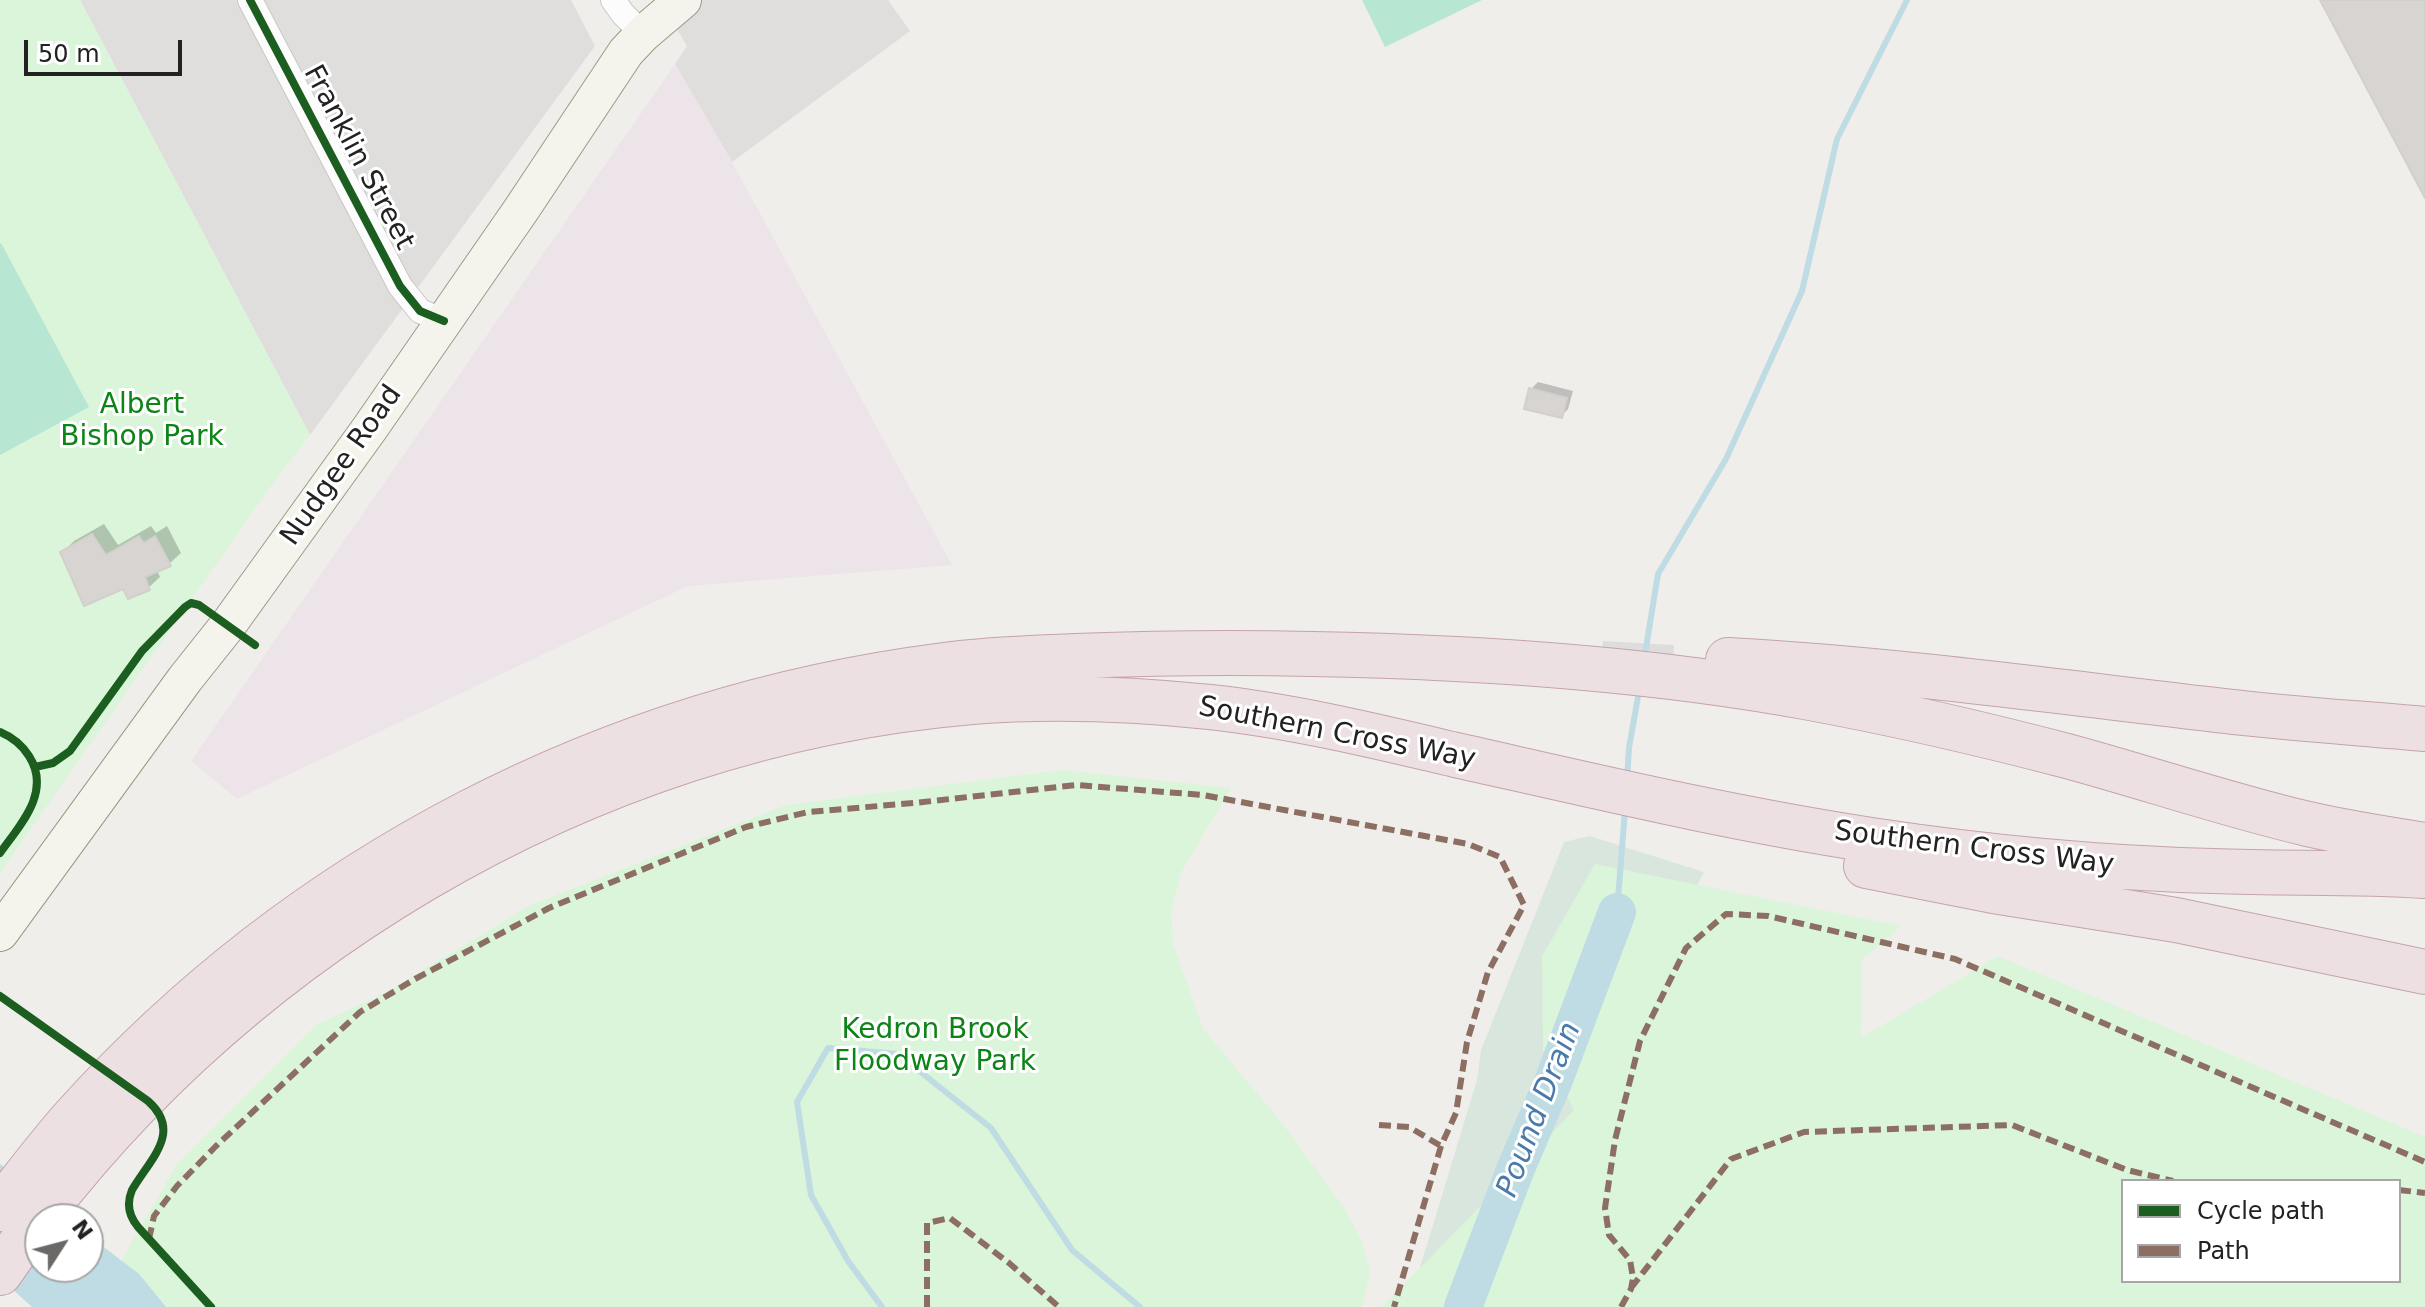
<!DOCTYPE html>
<style>
body{margin:0}
#map{position:relative;width:2425px;height:1307px;overflow:hidden;background:#f0eeeb;font-family:"DejaVu Sans",sans-serif}
canvas{display:block}
.legend{position:absolute;left:2121px;top:1179px;width:280px;height:104px;box-sizing:border-box;background:#fff;border:2px solid #a7a7a7;margin:0;padding:10px 14px;list-style:none;font-size:24px;color:#222}
.legend li{display:flex;align-items:center;gap:16px;height:40px}
.legend b{width:40px;border:2px solid #a7a7a7}
.north{position:absolute;left:24px;top:1203px;width:80px;height:80px;box-sizing:border-box;background:#fff;border:2px solid #a7a7a7;border-radius:50%;rotate:54deg;font-size:22px;font-weight:700;line-height:32px;text-align:center;color:#222}
.north::after{content:'';display:block;margin:auto;width:28px;height:36px;background:#6a6968;clip-path:polygon(50% 0,100% 100%,50% 72%,0 100%)}
.scale{position:absolute;left:24px;top:40px;width:158px;height:36px;box-sizing:border-box;border:4px solid #222;border-top:0;padding-left:10px;font-size:24px;line-height:28px;white-space:nowrap;color:#222;-webkit-text-stroke:6px #fff;paint-order:stroke}
</style>
<div id="map">
<canvas width="2425" height="1307"></canvas>
<ul class="legend">
<li><b style="height:10px;background:#1b5e20"></b>Cycle path</li>
<li><b style="height:10px;background:#8d6e63"></b>Path</li>
</ul>
<div class="north">N</div>
<div class="scale">50 m</div>
</div>
<script>
const ctx = document.querySelector('canvas').getContext('2d');
ctx.lineJoin = 'round';
function fillPath(path, color) { ctx.fillStyle = color; ctx.fill(path, 'evenodd'); }
function strokePath(path, color, width, dash) { ctx.strokeStyle = color; ctx.lineWidth = width; ctx.lineCap = dash ? 'butt' : 'round'; ctx.setLineDash(dash || []); ctx.stroke(path); }
function write(font, color, halo, rows, align = 'center') {
  ctx.font = font + ' "DejaVu Sans",sans-serif'; ctx.lineWidth = 6; ctx.setLineDash([]); ctx.textBaseline = 'middle'; ctx.strokeStyle = halo; ctx.fillStyle = color; for (const [text, x, y, turn = 0] of rows) {
    ctx.save(); ctx.translate(x, y); ctx.rotate((+turn || 0) * Math.PI / 180); ctx.textAlign = isNaN(turn) ? turn : align; if (halo) ctx.strokeText(text, 0, 0); ctx.fillText(text, 0, 0); ctx.restore();
  }
}
const residential = new Path2D(`
 M80 0H571L595 46 310 435Z
 M659 0H888L910 31 732 162 675 64 687 46Z`);
const industrial = new Path2D(`
 M675 64 732 162 952 565 688 586 237 799 191 761Z`);
const wetland = new Path2D(`
 M1590 836 1704 872 1661 957 1583 1164 1408 1307 1477 1080 1481 1050 1564 842Z`);
const park = new Path2D(`
 M0 0H80L310 435 271 486 0 873Z
 M1062 770 1231 788 1181 873 1171 911 1173 943 1203 1029 1279 1119 1345 1209 1362 1241 1370 1273 1362 1307H86L110 1280 177 1164 316 1025 383 994 531 905 786 805Z
 M1595 864 1901 926 1862 960 1861 1038 1998 956 2425 1137V1307H1382L1574 1110 1543 1051 1542 956ZM2399 1181V1281H2123V1181Z`);
const pitch = new Path2D(`
 M1362 0H1482L1385 47Z
 M1 243 89 407 0 455V244Z`);
const water = new Path2D(`
 M0 1164 68 1219H40V1267H88V1235L139 1274 166 1307H32L0 1278Z`);
const pier = new Path2D(`
 M1603 641 1674 645 1672 694 1598 688Z`);
const shadow = new Path2D(`
 M1538 382 1573 391 1568 409 1561 416 1531 389Z
 M104 524 118 545 151 526 156 533 167 526 181 553 169 564 157 570 160 577 148 588 124 586 63 552 74 541Z`);
const stream = new Path2D(`
 M1644 660 1658 574 1726 459 1802 291 1837 139 1907 0
 M1627 779 1629 748 1639 691
 M1617 912 1625 810
 M882 1307 848 1261 811 1195 797 1102 828 1048 898 1054 991 1128 1072 1250 1140 1307`);
const river = new Path2D(`
 M1463 1307 1516 1168 1553 1082 1617 912`);
const building = new Path2D(`
 M2320 0H2425V198Z
 M1529 388 1567 398 1562 418 1524 409Z
 M92 534 106 555 139 536 144 543 155 536 171 566 145 577 150 590 128 599 123 589 84 606 60 552Z`);
const minor = new Path2D(`
 M250 0 400 286 420 311 444 321
 M613 0 623 14 643 34`);
const secondary = new Path2D(`
 M0 933 185 679 228 625 370 428 521 210 626 52 643 34 683 0`);
const motorway = new Path2D(`
 M1728 660C1894 669 2059 692 2225 711 2291 719 2358 723 2425 729
 M1866 866 1993 891 2176 920 2425 972
 M0 1209C24 1178 48 1146 74 1117 301 865 608 708 944 665 987 659 1032 658 1075 656 1155 653 1233 652 1312 654 1478 657 1647 668 1810 698 1897 714 1983 734 2067 756 2148 778 2227 805 2308 824 2347 833 2386 839 2425 845
 M0 1273C217 954 586 734 972 702 1050 696 1132 699 1210 707 1293 716 1375 736 1456 755 1594 786 1732 819 1871 840 1984 857 2099 868 2213 871 2284 874 2354 871 2425 876`);
const quiet = new Path2D(`
 M1379 1125 1409 1127 1441 1146
 M2399 1190 2425 1193
 M149 1239 154 1216 177 1186 216 1146 360 1012 415 979 549 908 746 827 808 812 914 803 1076 785 1203 795 1468 844 1500 857 1524 905 1488 972 1467 1042 1456 1113 1441 1146 1394 1307
 M1631 1288 1731 1159 1804 1132 2012 1125 2127 1170 2173 1181
 M927 1307V1223L950 1218 1009 1263 1059 1307
 M1621 1307 1631 1289 1633 1278 1630 1260 1609 1235 1605 1208 1615 1140 1640 1041 1686 948 1726 914 1768 916 1955 959 2425 1162`);
const cycleway = new Path2D(`
 M250 0 400 286 420 311 444 321
 M0 732C12 737 22 745 29 756 52 792 20 825 0 853
 M35 767 53 763 70 751 142 651 185 607 191 603 199 605 255 645
 M0 996 148 1101C183 1132 150 1159 132 1190 126 1204 129 1216 138 1227L211 1307`);
const streetNames = [
 ["Franklin Street",358,158,62],
 ["Nudgee Road",342,466,-55],
 ["Southern Cross Way",1337,734,11],
 ["Southern Cross Way",1974,849,7]
];
const parkNames = [
 ["Albert",142,406],
 ["Bishop Park",142,438],
 ["Kedron Brook",935,1031],
 ["Floodway Park",935,1063]
];
const waterNames = [
 ["Pound Drain",1540,1110,-69]
];
fillPath(residential, '#dfdedc');
fillPath(industrial, '#ede4e9');
fillPath(wetland, '#d9e6de');
fillPath(park, '#daf5da');
fillPath(pitch, '#b7e6d2');
fillPath(water, '#bfdbe3');
fillPath(pier, '#dedddd');
fillPath(shadow, '#0003');
strokePath(stream, '#bfdbe3', 6);
strokePath(river, '#bfdbe3', 38);
fillPath(building, '#d7d4d2');
strokePath(building, '#d3d0cc', 2);
strokePath(minor, '#c9c8c7', 26);
strokePath(secondary, '#999a82', 38);
strokePath(motorway, '#c5a2ac', 46);
strokePath(minor, '#fdfcfc', 24);
strokePath(secondary, '#f4f4ed', 36);
strokePath(motorway, '#ece0e2', 44);
strokePath(quiet, '#8d6e63', 6, [12, 6]);
strokePath(cycleway, '#1b5e20', 8);
write('28px', '#222', '#fff', streetNames);
write('28px', '#0c8416', '#fff', parkNames);
write('italic 30px', '#4a7aab', '#fff', waterNames);
</script>
